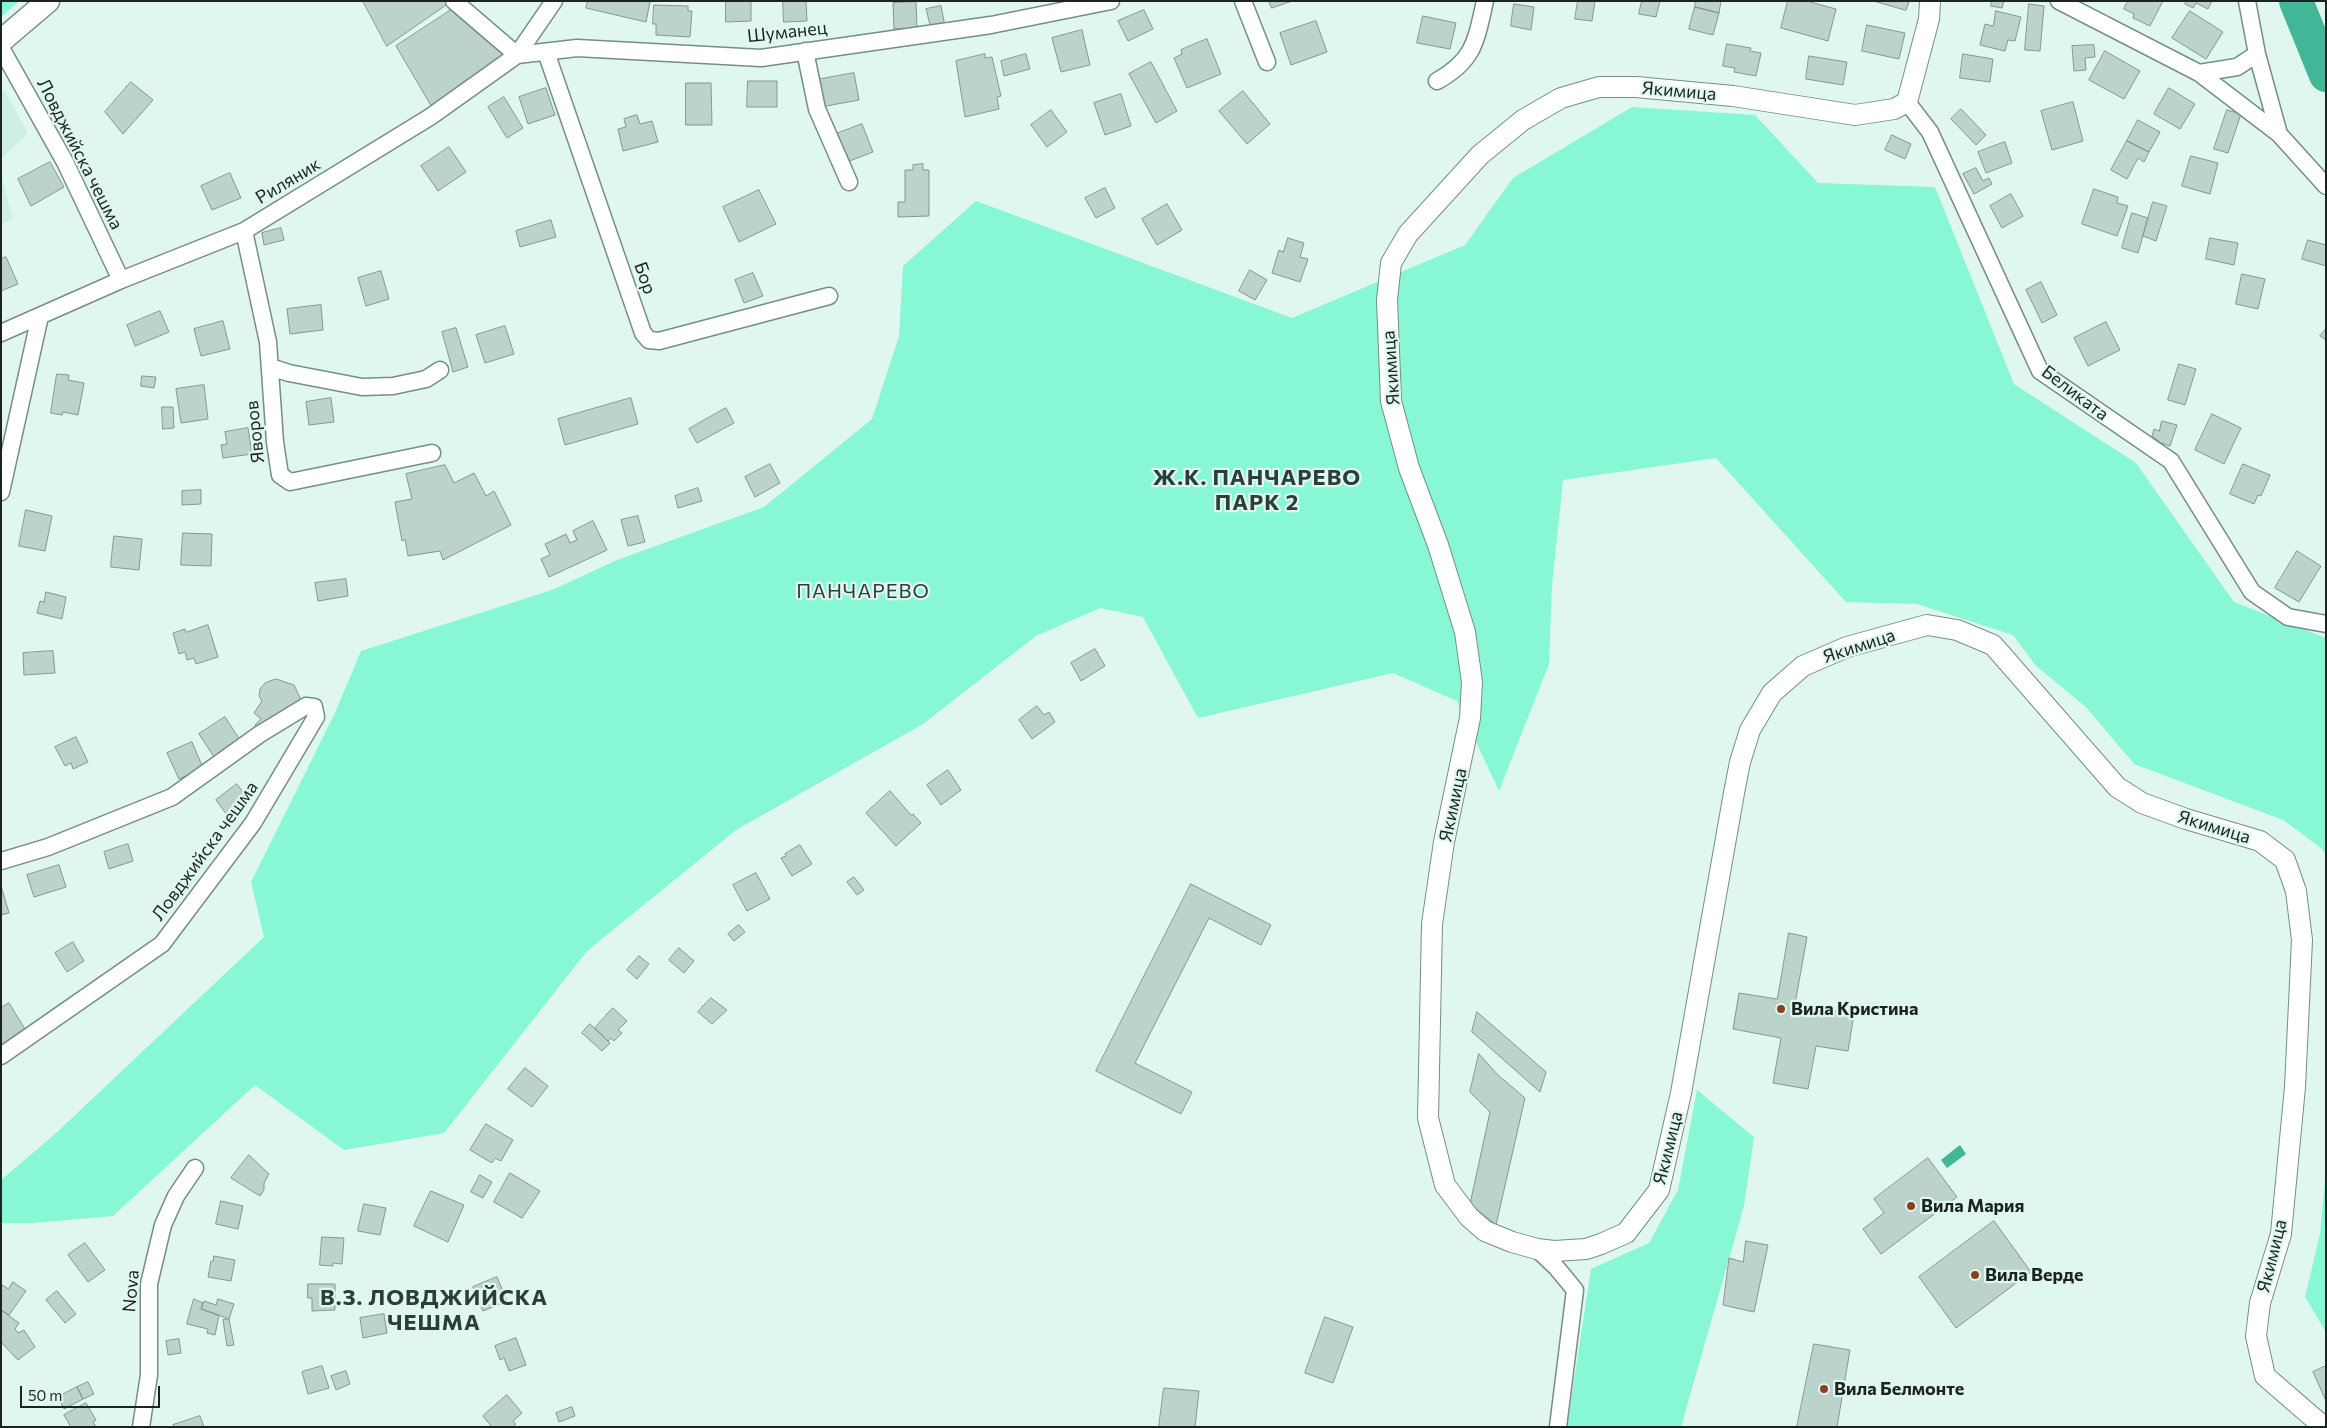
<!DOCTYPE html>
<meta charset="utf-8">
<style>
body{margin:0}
#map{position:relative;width:2327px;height:1428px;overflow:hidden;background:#dff7ef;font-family:Commissioner,sans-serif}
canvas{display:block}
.frame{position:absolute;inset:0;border:2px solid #1b2421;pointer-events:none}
.scale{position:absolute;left:20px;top:1386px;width:140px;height:22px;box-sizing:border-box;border:2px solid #1b2421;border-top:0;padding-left:6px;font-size:15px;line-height:18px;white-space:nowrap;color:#1b2421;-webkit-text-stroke:4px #dff7ef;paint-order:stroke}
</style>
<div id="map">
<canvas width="2327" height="1428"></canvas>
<div class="frame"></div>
<div class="scale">50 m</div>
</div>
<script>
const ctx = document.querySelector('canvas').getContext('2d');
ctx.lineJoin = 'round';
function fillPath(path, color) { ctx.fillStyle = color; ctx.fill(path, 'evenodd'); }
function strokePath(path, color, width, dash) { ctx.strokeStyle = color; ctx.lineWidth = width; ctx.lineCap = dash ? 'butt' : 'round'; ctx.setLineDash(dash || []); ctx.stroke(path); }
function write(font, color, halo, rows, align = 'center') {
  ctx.font = font + ' Commissioner,sans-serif'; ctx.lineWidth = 4.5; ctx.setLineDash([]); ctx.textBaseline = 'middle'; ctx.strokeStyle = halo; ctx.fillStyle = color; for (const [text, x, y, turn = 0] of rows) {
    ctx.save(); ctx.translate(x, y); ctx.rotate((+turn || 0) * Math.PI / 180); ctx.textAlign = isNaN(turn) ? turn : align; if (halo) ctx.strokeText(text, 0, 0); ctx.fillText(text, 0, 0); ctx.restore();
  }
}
const built = new Path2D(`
 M4 90 28 133 1 159V92Z
 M1 174 13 219 1 224Z`);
const green = new Path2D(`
 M1 1H19L1 17Z
 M1632 107 1755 115 1818 183 1935 187 2014 384 2136 463 2234 602 2326 638V854L2321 848 2283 820 2134 764 2086 707 2036 666 2013 635 1917 604 1846 602 1716 458 1563 480 1552 585 1549 664 1499 791 1457 701 1393 673 1198 718 1143 617 1100 608 1036 636 923 724 736 830 587 951 444 1133 344 1150 255 1085 113 1216 34 1223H1V1180L55 1134 264 937 251 882 334 715 361 651 552 590 617 560 764 507 872 419 899 336 903 266 976 201 1292 318 1465 245 1513 178Z
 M1697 1090 1754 1137 1744 1206 1681 1427H1567L1591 1269 1649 1243 1678 1190Z
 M2326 1170V1332L2305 1297 2320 1234Z`);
const water = new Path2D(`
 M1960 1145 1966 1154 1947 1168 1941 1160Z`);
const river = new Path2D(`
 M2296 1 2326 75`);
const building = new Path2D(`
 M363 1H448L449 3 387 46Z
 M588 1H646L650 2 646 22 586 8Z
 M726 1H751V21L726 22Z
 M783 1H806L807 21 784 22Z
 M1269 1H1292L1272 8Z
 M1578 1H1595L1592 21 1575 19Z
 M1642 1H1660L1656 17 1639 14Z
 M1696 1H1721L1719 13 1695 7Z
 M1788 1H1807L1836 9 1828 41 1781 28Z
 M1874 1H1907L1909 2 1906 10Z
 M1992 1H2004L2002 8 1991 6Z
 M2128 1H2163L2150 26 2133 18 2134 14 2124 9Z
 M2187 1H2212L2208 9 2196 3 2193 8 2185 4Z
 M916 2 917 28 894 29 893 3Z
 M1514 4 1534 7 1531 30 1511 26Z
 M2029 4 2044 6 2040 51 2025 50Z
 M654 5 688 6V11H692L690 37 656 35V24H653Z
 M941 6 945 26 931 29 926 9Z
 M1695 7 1719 13 1713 35 1689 29Z
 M451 10 507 58 433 109 396 46Z
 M1144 10 1153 29 1128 41 1118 21Z
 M1996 11 2021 17 2015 41 2008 40 2005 51 1980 45 1985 24 1993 26Z
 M2190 11 2223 32 2206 59 2172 38Z
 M1423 16 1456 23 1450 49 1417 43Z
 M1316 21 1327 52 1291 65 1280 33Z
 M1867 25 1905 33 1899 59 1862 51Z
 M1082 30 1090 65 1061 72 1052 38Z
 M1207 39 1221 74 1187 88 1174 58 1182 54 1181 50Z
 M1727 44 1751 48 1750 51 1761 53 1756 76 1734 72 1735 68 1723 66Z
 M2094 45 2095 57 2085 58 2086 70 2074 71 2072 46Z
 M2105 51 2140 71 2124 99 2089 80Z
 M985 54V58L992 57 1001 96 997 97 999 109 965 117 956 61Z
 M1026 54 1030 69 1004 76 1001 61Z
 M1963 54 1993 59 1990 82 1960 78Z
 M1809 56 1847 62 1843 85 1806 79Z
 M1151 62 1177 111 1156 123 1129 74Z
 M854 73 859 100 821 107 816 80Z
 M748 81H777V107H747Z
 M131 82 153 100 123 134 105 112Z
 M686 83H711L712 125H686Z
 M546 88 555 115 528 124 519 97Z
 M2169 88 2195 104 2180 129 2154 114Z
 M1243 91 1270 124 1247 144 1219 111Z
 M1121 94 1131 126 1105 135 1094 103Z
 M504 97 523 128 507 138 488 107Z
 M2073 102 2083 141 2052 150 2041 111Z
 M1961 109 1986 135 1976 145 1951 119Z
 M1051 110 1067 132 1047 147 1031 125Z
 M2227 110 2241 114 2228 153 2214 149Z
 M637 115 640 124 652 121 658 142 623 151 618 129 626 127 624 119Z
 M2138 120 2160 132 2149 152 2127 141Z
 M862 124 873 152 847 162 836 134Z
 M1892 135 1911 144 1905 159 1885 150Z
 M2127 141 2149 152 2144 162 2138 158 2127 179 2111 170Z
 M2005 142 2012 163 1986 173 1978 152Z
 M449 147 466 172 438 191 421 166Z
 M2191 156 2218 163 2210 194 2182 186Z
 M50 162 64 187 31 206 18 179Z
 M923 164V170H929V216L898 217V202H905V170H913V165Z
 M1976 168 1983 181 1989 178 1992 184 1974 194 1963 174Z
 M230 173 241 198 212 210 201 186Z
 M1105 188 1115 208 1096 218 1085 198Z
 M2094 189 2118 197 2117 203 2128 206 2117 236 2082 224Z
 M759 190 776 224 739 242 723 207Z
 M2011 194 2023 216 2002 228 1990 206Z
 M2153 202 2167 206 2156 241 2143 236Z
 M1167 204 1182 230 1157 245 1142 219Z
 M2132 213 2148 218 2138 253 2122 248Z
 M551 220 556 237 520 247 516 231Z
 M281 228 284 240 264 245 262 233Z
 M1288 238 1304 243 1300 257 1308 259 1300 282 1272 273 1279 250 1283 252Z
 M2210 238 2238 243 2234 265 2206 259Z
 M2308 240 2326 245V266L2302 259Z
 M6 257 18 284 1 291V259Z
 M1250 270 1267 280 1255 300 1239 291Z
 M381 271 389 299 366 306 358 278Z
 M753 273 763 296 744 303 735 280Z
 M2242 274 2265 279 2258 309 2236 304Z
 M2041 282 2057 315 2042 323 2026 290Z
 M321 305 323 330 290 334 287 309Z
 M160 311 169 332 135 346 127 325Z
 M223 321 230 349 201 356 194 329Z
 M2106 322 2120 350 2088 366 2074 338Z
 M505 326 514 354 485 363 476 335Z
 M456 328 468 367 453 372 442 332Z
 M2326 329V340L2320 336Z
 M2179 364 2196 369 2185 405 2168 400Z
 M57 374 69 375 68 380 84 383 78 415 63 412 62 415 51 413Z
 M142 376 156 377 154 388 141 386Z
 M204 385 208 419 181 423 176 389Z
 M331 398 334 422 309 425 306 402Z
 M631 398 638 424 565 445 558 419Z
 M162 407H173L174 428 163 429Z
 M726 408 734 423 697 443 689 429Z
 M2212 414 2241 428 2224 464 2195 450Z
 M2162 421 2177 425 2170 446 2161 443 2152 436 2154 429 2159 431Z
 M248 428 252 454 223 458 221 445 227 444 225 432Z
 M770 464 780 483 755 497 745 477Z
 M2243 464 2270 475 2261 496 2258 495 2254 504 2230 494Z
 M445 465 454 483 474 473 486 496 494 491 511 525 443 560 440 551 408 556 405 539 402 541 395 502 412 499 406 474Z
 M698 488 702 501 678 508 675 496Z
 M201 490V504L182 505V491Z
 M26 510 52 516 45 551 19 546Z
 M638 516 645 542 628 546 621 520Z
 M593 521 607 550 549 577 541 559 550 555 545 544 566 534 570 543 577 540 573 531Z
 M183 533 212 534 211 566 181 565Z
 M114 536 142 539 139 570 111 567Z
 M2297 551 2321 566 2299 602 2275 588Z
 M346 579 348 596 318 601 315 583Z
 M46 592 66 597 62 619 37 613 40 601 44 602Z
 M208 625 218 657 196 664 194 658 187 660 185 652 179 654 173 633 185 629 186 632Z
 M1095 649 1105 666 1081 681 1071 663Z
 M53 651 55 673 24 675 23 653Z
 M276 679 294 685 303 704 263 730 255 725 261 719 254 713 262 701 259 696 260 689 265 683Z
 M1037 706 1044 715 1049 712 1055 722 1032 739 1019 720Z
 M225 717 242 743 216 760 199 734Z
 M76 737 88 762 73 769 71 763 65 766 55 747Z
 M192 742 203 768 179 779 167 753Z
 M948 770 961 790 941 805 927 785Z
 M237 784 249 800 227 815 216 800Z
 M890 791 911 815 913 814 921 823 896 846 866 813Z
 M128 844 133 861 109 869 104 852Z
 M800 845 812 864 792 876 781 858 786 856 785 854Z
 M59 865 66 887 34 897 27 875Z
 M756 873 770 899 747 911 733 885Z
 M854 877 864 890 857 895 847 882Z
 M1191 884 1271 925 1261 945 1209 918 1135 1063 1192 1092 1181 1114 1096 1071Z
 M1 886 9 913 1 915Z
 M739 925 745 932 734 941 728 934Z
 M1789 933 1807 937 1795 1004 1854 1014 1848 1051 1816 1046 1808 1089 1773 1083 1781 1038 1733 1029 1739 993 1777 999Z
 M73 942 84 961 67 972 55 953Z
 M679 948 694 961 684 973 669 960Z
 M639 956 649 964 637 979 627 970Z
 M711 998 727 1010 712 1024 698 1012Z
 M9 1003 28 1034 1 1050V1008Z
 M613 1008 627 1021 618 1030 622 1033 614 1041 611 1038 608 1041 595 1028Z
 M1477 1012 1546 1072 1540 1092 1472 1032Z
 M590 1024 610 1043 602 1051 582 1033Z
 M1479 1054 1498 1075 1525 1098 1496 1225 1470 1204 1490 1112 1470 1092Z
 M525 1068 548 1086 532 1107 508 1089Z
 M486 1124 513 1140 501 1161 495 1158 492 1163 470 1150Z
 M249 1155 269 1174 264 1183V1190L260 1196 231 1178Z
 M1928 1158 1957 1197 1881 1254 1863 1229 1884 1213 1874 1199Z
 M510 1173 540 1191 522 1218 494 1202Z
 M480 1175 492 1182 483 1198 471 1192Z
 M431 1191 464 1205 448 1242 414 1226Z
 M221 1201 243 1206 238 1229 216 1224Z
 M364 1204 386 1208 380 1235 358 1231Z
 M1994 1221 2031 1272 1956 1328 1919 1277Z
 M322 1237 344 1238 342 1264 333 1263V1266L320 1265Z
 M1746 1241 1768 1245 1754 1312 1723 1305 1729 1258 1743 1262Z
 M85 1243 105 1270 88 1282 68 1255Z
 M214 1256 235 1260 231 1281 208 1277 211 1261H213Z
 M497 1277 507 1301 483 1311 473 1287Z
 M13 1282 26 1291 9 1315 1 1310V1288L3 1285 8 1289Z
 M308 1284H335V1310L312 1311V1298H308Z
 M57 1291 76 1314 65 1323 46 1300Z
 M194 1299 203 1303 201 1309 219 1315 215 1335 207 1333 208 1329 187 1324Z
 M218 1299 234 1304 229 1319 201 1309 204 1301 216 1305Z
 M1 1310 19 1323 15 1329 18 1333 24 1330 35 1347 18 1360 1 1342Z
 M384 1314 387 1333 363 1338 360 1318Z
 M1325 1317 1353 1327 1333 1383 1305 1373Z
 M229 1319 234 1345 227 1346 223 1320Z
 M516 1338 526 1365 509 1371 504 1358 500 1360 495 1346Z
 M179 1339 181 1353 168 1355 166 1341Z
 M1814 1344 1850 1350 1837 1427H1797Z
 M322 1366 329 1388 308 1394 302 1372Z
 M2326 1366V1401L2313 1372Z
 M346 1371 350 1384 336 1390 331 1376Z
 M88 1382 94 1394 83 1399 77 1387Z
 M77 1387 83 1399 64 1409 58 1397Z
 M1164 1388 1199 1391 1195 1427H1159Z
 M507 1395 522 1413 513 1421 516 1424 513 1427H492L483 1416Z
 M86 1403 96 1420 93 1422 96 1427H71L64 1415Z
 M572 1407 575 1416 559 1422 556 1413Z
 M200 1416 204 1427H174L173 1425Z`);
const minor = new Path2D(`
 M454 1 517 55 577 48 761 58 991 25 1111 1
 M1243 1 1267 62
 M2059 1 2199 73 2279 134 2326 186
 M2247 1 2257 54 2279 134
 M1 48 65 162 121 280
 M805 51 817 109 849 182
 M546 52 643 333 649 340 659 341 829 296
 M2199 73 2237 67 2257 54
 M1437 81C1475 60 1476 40 1485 1
 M1907 102 1930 132 2040 371 2171 461 2252 592 2288 617 2326 624
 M244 231 268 342 275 442 280 475 290 482 432 453
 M1 333 121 280 244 231 430 117 517 55 554 1
 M270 367 289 373 362 387 393 386 426 379 440 370
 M1 492 40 316
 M1 861 48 847 172 797 260 734 306 706 314 707 316 717 253 823 162 944 1 1056
 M1537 1249 1556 1267 1575 1290 1558 1427
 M141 1427 149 1375V1284L163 1225 176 1196 195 1168`);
const tertiary = new Path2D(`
 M1930 1 1929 19 1907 102 1894 109 1855 115 1733 96 1636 87H1599L1561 98 1523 120 1480 155 1408 234 1391 263 1387 300 1391 401 1409 468 1438 545 1465 632 1472 682 1470 718 1444 842 1432 924 1428 1118 1445 1185 1469 1217 1485 1231 1512 1242 1537 1249 1554 1251 1586 1249 1601 1244 1626 1233 1659 1190 1681 1093 1734 793 1740 762 1750 730 1772 693 1803 666 1847 647 1927 625 1957 630 1993 645 2117 787 2142 803 2186 819 2260 841 2285 860 2296 891 2302 940 2295 1087 2281 1234 2260 1303 2256 1336 2265 1376 2324 1427`);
const secondary = new Path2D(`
 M1 41 48 1`);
const markers = [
 [1781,1009,5,"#884022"],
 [1911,1206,5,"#884022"],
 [1975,1275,5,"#884022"],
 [1824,1389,5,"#884022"]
];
const streetNames = [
 ["Шуманец",787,32,-6],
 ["Якимица",1679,91,5],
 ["Ловджийска чешма",80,154,63],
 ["Риляник",288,181,-31],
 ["Бор",645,278,71],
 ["Якимица",1391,368,-94],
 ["Беликата",2075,393,37],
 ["Яворов",255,432,-96],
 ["Якимица",1859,646,-18],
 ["Якимица",1453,805,-78],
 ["Якимица",2214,827,17],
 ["Ловджийска чешма",205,851,-54],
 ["Якимица",1668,1148,-76],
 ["Якимица",2272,1256,-76],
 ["Nova",131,1291,-85]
];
const poiNames = [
 ["Вила Кристина",1791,1009],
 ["Вила Мария",1921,1206],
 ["Вила Верде",1985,1275],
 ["Вила Белмонте",1834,1389]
];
const quarterNames = [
 ["ПАНЧАРЕВО",863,591]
];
const districtNames = [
 ["Ж.К. ПАНЧАРЕВО",1257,478],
 ["ПАРК 2",1257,503],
 ["В.З. ЛОВДЖИЙСКА",434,1298],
 ["ЧЕШМА",434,1323]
];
fillPath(built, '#ceefe3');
fillPath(green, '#87f7d6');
fillPath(water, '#41b798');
strokePath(river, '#41b798', 34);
fillPath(building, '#bbd3ca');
strokePath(building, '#829891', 1);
strokePath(minor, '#778d86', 19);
strokePath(tertiary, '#778d86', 22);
strokePath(secondary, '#778d86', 25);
strokePath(minor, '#fff', 16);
strokePath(tertiary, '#fff', 20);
strokePath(secondary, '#fff', 22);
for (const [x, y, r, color] of markers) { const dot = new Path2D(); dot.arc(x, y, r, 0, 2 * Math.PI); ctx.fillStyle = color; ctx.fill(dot); strokePath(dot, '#dff7ef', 2); }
write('18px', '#1b2421', '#dff7ef', streetNames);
write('bold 18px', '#1b2421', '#dff7ef', poiNames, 'left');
ctx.letterSpacing = '1px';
write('20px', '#2b3f39', '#dff7ef', quarterNames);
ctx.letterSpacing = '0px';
ctx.letterSpacing = '1px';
write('bold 22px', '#2b3f39', '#dff7ef', districtNames);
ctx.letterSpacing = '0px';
</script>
